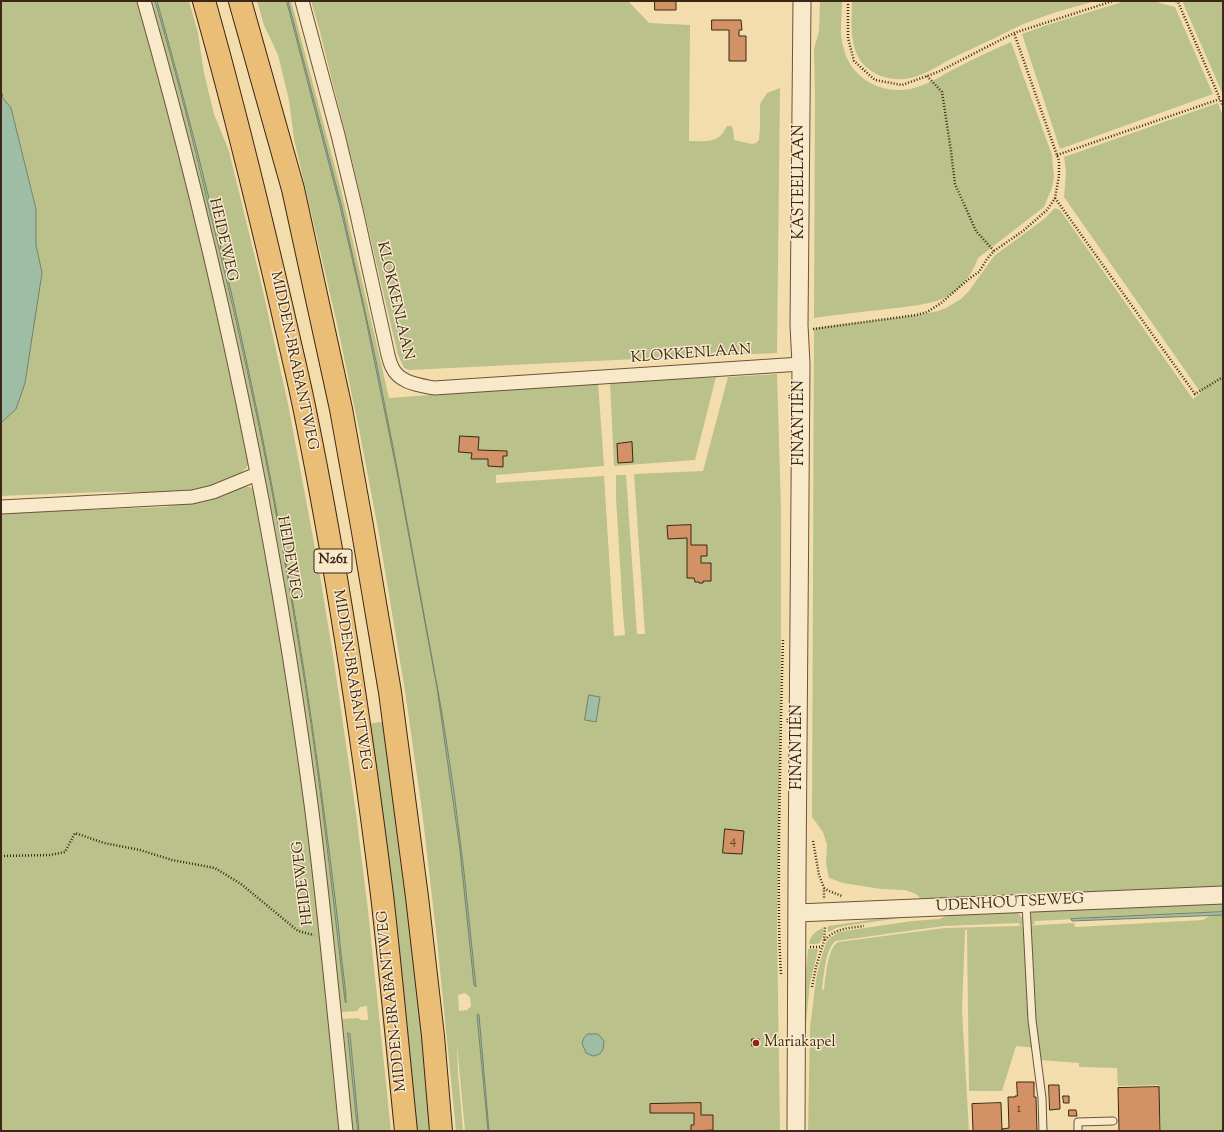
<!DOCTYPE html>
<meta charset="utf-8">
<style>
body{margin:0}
#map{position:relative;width:1224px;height:1132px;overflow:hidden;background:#f4ddad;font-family:"Sorts Mill Goudy",serif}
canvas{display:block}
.frame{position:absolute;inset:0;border:2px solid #3c2615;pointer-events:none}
</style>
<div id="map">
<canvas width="1224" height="1132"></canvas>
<div class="frame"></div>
</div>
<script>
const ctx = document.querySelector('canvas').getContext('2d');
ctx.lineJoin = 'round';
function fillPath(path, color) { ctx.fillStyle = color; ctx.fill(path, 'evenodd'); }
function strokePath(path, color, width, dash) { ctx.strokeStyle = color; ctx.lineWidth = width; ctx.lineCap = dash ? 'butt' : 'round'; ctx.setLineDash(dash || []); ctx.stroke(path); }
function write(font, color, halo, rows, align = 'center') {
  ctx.font = font + ' "Sorts Mill Goudy",serif'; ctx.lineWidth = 3; ctx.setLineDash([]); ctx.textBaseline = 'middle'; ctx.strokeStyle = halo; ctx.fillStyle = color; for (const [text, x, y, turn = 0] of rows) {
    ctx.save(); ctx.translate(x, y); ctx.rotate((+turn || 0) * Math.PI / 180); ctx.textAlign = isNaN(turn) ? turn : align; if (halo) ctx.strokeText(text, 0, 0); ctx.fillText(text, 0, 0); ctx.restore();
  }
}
const green = new Path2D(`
 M1 1H138L147 32 209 273 249 463C246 471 238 474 231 478 216 484 202 489 187 492 159 496 130 491 102 492 68 493 35 495 1 496V423L3 421 42 273 36 245V209L11 108 2 97 3 94 1 93Z
 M148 1H155C175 70 192 139 209 209 244 352 275 495 298 640 317 760 331 880 345 1001L346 1003 334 894 314 736 296 617 285 554 267 463 227 276 175 66 157 1H189L198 33 204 73 214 114 229 151 261 282 288 404 318 564 333 655 356 813 368 910 391 1131H359L350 1034 349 1033 358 1131H351L283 591ZM367 1006 368 1020H361L358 1018 342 1019 341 1012 357 1011 360 1007Z
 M257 1H287L340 206 364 310 398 477 436 678 460 850 475 986H476L464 872 454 792 442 713 395 457 376 361 342 208 288 1H291L293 8 341 190 389 398 598 383 604 466 496 475V483L604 476 614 636 625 635 623 613 616 498V475H626L637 634H645L634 474 703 471 728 377 777 374 781 508V648L777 928 780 1131H489L478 1014 477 1015 488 1131H465L457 1045 458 1072 463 1131H456L437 940 422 811 405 691 378 529 359 429 337 324 294 139 289 100 278 55 264 25ZM465 993 470 997 471 1006 467 1010 459 1011 458 995Z
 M311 1H628L649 23 690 25 689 141C699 141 714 143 721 135 724 132 725 129 727 126H731L733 129 734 140 752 144 756 143 759 140 760 127V104L767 93 780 88 777 353 678 357 409 370 404 368 398 355 354 168 319 28Z
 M820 1H842C842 16 839 35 844 50 852 80 885 96 914 88 931 84 948 71 964 64 979 56 995 49 1011 42L1052 155 1054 177 1052 188 1044 207 978 258C973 272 964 286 951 294 935 306 898 307 879 310 857 312 836 315 814 318L815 95 814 49 819 31Z
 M852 1H1095C1075 7 1054 12 1034 20 1020 25 1007 32 993 39 978 46 964 52 949 60 938 66 924 75 911 78 887 83 860 72 854 46 850 32 852 15 852 1Z
 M1125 1H1153L1175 7 1213 94 1060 149 1022 34 1044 26Z
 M1184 1H1223V95L1183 3Z
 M1218 103 1223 116V887L923 901 916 894 905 890 881 889 843 883 829 878 826 864 827 845 823 832 812 817 814 328 917 315 938 311 946 308 961 299 969 291 994 256 1044 219 1055 208 1060 210 1193 399 1201 393 1064 197 1066 172 1064 157Z
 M716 377 695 460 614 466 610 383Z
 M242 486 250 487 254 490 275 597 306 805 342 1131H1V513L165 507 205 500Z
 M386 721 433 1131H413L367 724Z
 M1223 901V912L1035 921 1034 922 1035 924 1029 925V916L1034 910Z
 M1016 911C1021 915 1023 918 1023 925H1021V926L1074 923 1075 927 1203 920 1211 915H1223V1131H1161L1159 1085 1118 1086 1117 1068 1079 1067V1063L1040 1060 1037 1048 1016 1046 1002 1091H969L967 930H965L962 1010 969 1131H808L810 1028 816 979 820 962 826 943 830 938 839 932 851 930 912 921 940 919 950 914ZM1019 923 1020 925 1018 926 945 928 838 942C827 949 826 977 824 989L823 990 822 989C824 976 825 948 836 941L944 926Z
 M907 916 893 919 844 926 836 928 829 932H828V926L892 917Z
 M823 928V936L820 943 817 944H809C810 936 815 931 823 928Z
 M808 949H817L818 950 810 983 805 1033 804 996Z`);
const water = new Path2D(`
 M155 1H157C228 254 284 513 319 774 326 827 333 879 339 932 340 947 342 962 344 978 345 986 346 995 346 1003L345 1001C331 880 318 760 298 640 275 494 244 348 208 204 192 136 175 68 155 1Z
 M287 1H288L342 208 376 361 395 457 442 713 454 792 464 872 476 987 474 985 460 850 437 687 398 477 364 310 340 206Z
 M1 93 3 94 2 97 11 108 36 209V245L42 273 25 383 16 409 1 423Z
 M589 695 600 697 596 722 585 720Z
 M1223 912V915L1072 921 1071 919Z
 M478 1014 479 1015 489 1131H488L477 1015Z
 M348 1033 350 1034 359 1131H358Z
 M588 1034H598L604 1041 603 1049 600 1054 593 1056 586 1053 582 1043 584 1038Z`);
const building = new Path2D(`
 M655 1H676V10H655Z
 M712 20H741L742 30H739V36H746V61H729V30H712Z
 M460 436 479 437 478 450 507 451V456H503V467L488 466V459H471L472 453 459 452Z
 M632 442 633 462 618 463 617 444Z
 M691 525V545H707V556H701V563H711V581H703V583H699V582H695L694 578H687V538L668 539 667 526Z
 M725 829 744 831 742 854 723 853Z
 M752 1039H759V1046H752Z
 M1017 1082H1034V1097H1036L1037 1131H1002V1129L1009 1128 1008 1097H1015V1096H1017Z
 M1049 1085H1059L1060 1109 1050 1110Z
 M1159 1087 1160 1131H1119L1118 1088Z
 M1063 1096H1069V1103H1064Z
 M701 1103V1115H713V1130L691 1131V1125H694V1113H650V1104Z
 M1001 1103 1002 1131H973L972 1104Z
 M1069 1110H1076L1077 1116H1069Z`);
const path = new Path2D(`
 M848 1V38L854 61 875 80 902 85 938 72 1014 33 1113 1
 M1176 1 1178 2 1220 99
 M927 76 942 92 951 151 955 184 976 231 994 251
 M1057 155 1220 99 1223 106
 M1055 198 1195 394 1223 377
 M813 329 916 315 927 312 941 303 970 278 979 272 987 259 994 251 1023 231 1047 210 1055 198 1059 176V161L1014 33
 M813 841 819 875 824 888V899
 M1 856 50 855 65 852 75 833 104 843 140 850 172 860 215 868 241 884 298 931 314 935
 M824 888 829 891 842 896
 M825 940C835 928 850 928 864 926
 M810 947H822
 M781 974C778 929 779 883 779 837 780 771 781 705 783 639
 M812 987 816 967 824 941 825 926`);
const service = new Path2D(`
 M1026 904 1032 1020 1042 1098 1043 1131
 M1078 1131V1122L1113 1121`);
const minor = new Path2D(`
 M144 1C219 264 275 533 311 804 325 912 335 1022 346 1131
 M302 1 338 135 356 210 388 355C389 359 390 363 392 367 399 383 419 385 434 388L801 364
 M1 507 192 497 213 492 257 474`);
const tertiary = new Path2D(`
 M797 913 1223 895
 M796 1131 797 875 801 364 799 325 802 1`);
const trunk = new Path2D(`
 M204 1C233 103 258 206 282 309 290 345 299 380 306 416 338 574 362 735 382 895 391 974 398 1052 406 1131
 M240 1 293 189 341 409 362 526 390 692 417 897 433 1036 441 1131`);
const markers = [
 [756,1043,4,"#8f2418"]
];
const numberNames = [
 ["4",733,842],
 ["1",1019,1110]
];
const shields = [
 [333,561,38]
];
const shieldNames = [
 ["N261",333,561]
];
const streetNames = [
 ["KASTEELLAAN",800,182,-90],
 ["HEIDEWEG",222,240,77],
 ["KLOKKENLAAN",394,301,77],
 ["KLOKKENLAAN",691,355,-4],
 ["MIDDEN-BRABANTWEG",293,361,78],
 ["FINANTIËN",800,423,-90],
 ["HEIDEWEG",288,558,80],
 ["MIDDEN-BRABANTWEG",351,680,81],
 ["FINANTIËN",798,747,-90],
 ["HEIDEWEG",304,883,-97],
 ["UDENHOUTSEWEG",1010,904,-3],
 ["MIDDEN-BRABANTWEG",393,1001,-96]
];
const poiNames = [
 ["Mariakapel",764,1043]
];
fillPath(green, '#bbc18a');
fillPath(water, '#9dbda4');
strokePath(water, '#76816b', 1);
fillPath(building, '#d39166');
strokePath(building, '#3c2615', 1);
strokePath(service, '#6a543b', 9);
strokePath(minor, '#6a543b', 15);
strokePath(tertiary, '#6a543b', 19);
strokePath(trunk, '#3c2615', 24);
strokePath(path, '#3c2615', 2.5, [1, 2]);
strokePath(service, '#f8e9ca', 7);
strokePath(minor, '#f8e9ca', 13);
strokePath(tertiary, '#f8e9ca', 17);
strokePath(trunk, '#eabe76', 22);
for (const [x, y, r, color] of markers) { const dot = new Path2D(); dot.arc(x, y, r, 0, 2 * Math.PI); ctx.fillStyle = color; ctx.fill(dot); strokePath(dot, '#f8e9ca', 1.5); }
write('13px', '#624129', null, numberNames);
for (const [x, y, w] of shields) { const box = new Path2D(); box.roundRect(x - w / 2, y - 12, w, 24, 3); ctx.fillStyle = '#f8e9ca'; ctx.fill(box); strokePath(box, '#3c2615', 1); }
write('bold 14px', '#3c2615', null, shieldNames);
write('15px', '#3c2615', '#f8e9ca', streetNames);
write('15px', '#3c2615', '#f8e9ca', poiNames, 'left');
</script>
